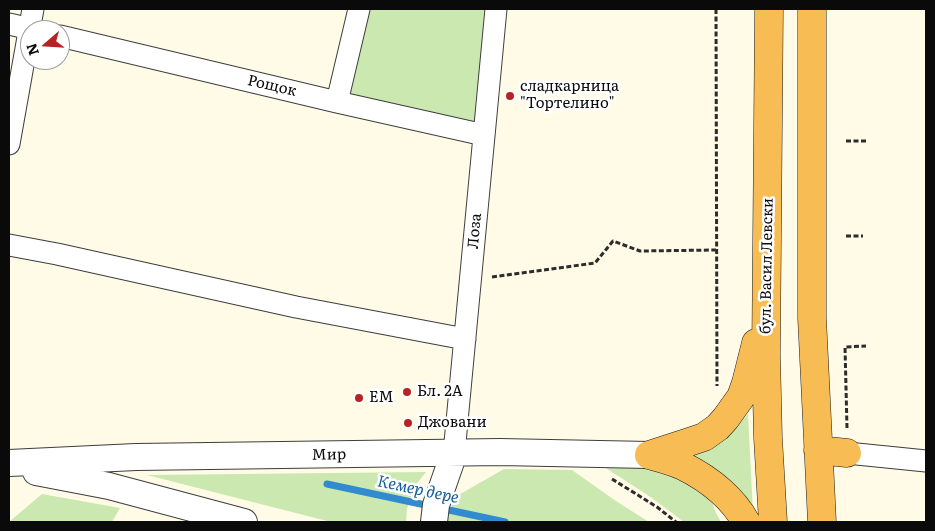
<!DOCTYPE html>
<meta charset="utf-8">
<style>
body{margin:0}
#map{position:relative;width:935px;height:531px;overflow:hidden;background:#fffbe6;font-family:Literata,serif}
canvas{display:block}
.frame{position:absolute;inset:0;border:10px solid #0a0a0a;pointer-events:none}
.north{position:absolute;left:20px;top:20px;width:50px;height:50px;box-sizing:border-box;background:#fff;border:1px solid #9d9d9d;border-radius:50%;rotate:251deg;font-size:14px;font-weight:700;line-height:20px;text-align:center;color:#0a0a0a}
.north::after{content:'';display:block;margin:auto;width:18px;height:22px;background:#b92225;clip-path:polygon(50% 0,100% 100%,50% 72%,0 100%)}
</style>
<div id="map">
<canvas width="935" height="531"></canvas>
<div class="frame"></div>
<div class="north">N</div>
</div>
<script>
const ctx = document.querySelector('canvas').getContext('2d');
ctx.lineJoin = 'round';
function fillPath(path, color) { ctx.fillStyle = color; ctx.fill(path, 'evenodd'); }
function strokePath(path, color, width, dash) { ctx.strokeStyle = color; ctx.lineWidth = width; ctx.lineCap = dash ? 'butt' : 'round'; ctx.setLineDash(dash || []); ctx.stroke(path); }
function write(font, color, halo, rows, align = 'center') {
  ctx.font = font + ' Literata,serif'; ctx.lineWidth = 5; ctx.setLineDash([]); ctx.textBaseline = 'middle'; ctx.strokeStyle = halo; ctx.fillStyle = color; for (const [text, x, y, turn = 0] of rows) {
    ctx.save(); ctx.translate(x, y); ctx.rotate((+turn || 0) * Math.PI / 180); ctx.textAlign = isNaN(turn) ? turn : align; if (halo) ctx.strokeText(text, 0, 0); ctx.fillText(text, 0, 0); ctx.restore();
  }
}
const green = new Path2D(`
 M359 9H496L484 135 337 102Z
 M748 414 753 512 674 456 703 449 729 436Z
 M595 461 644 464 681 478 712 501 715 511 721 522H684L652 498Z
 M504 469 572 470 616 501 649 522H448V516L455 497Z
 M426 472 414 487 407 509 406 522H331L147 475Z
 M42 494 120 508 112 522H9Z`);
const stream = new Path2D(`
 M327 484 505 522`);
const path = new Path2D(`
 M716 9 717 386
 M846 141H867
 M846 236H863
 M492 277 595 263 613 241 640 251 716 250
 M847 428 845 347 866 346
 M612 479 657 507 676 522`);
const minor = new Path2D(`
 M9 24 35 30
 M60 36 337 102 484 135
 M337 102 359 9
 M9 144 33 9
 M9 245 57 254 296 307 465 339
 M454 453 496 9
 M847 453 926 461`);
const tertiary = new Path2D(`
 M9 463 136 457 500 452 649 455
 M36 472 109 486 244 522
 M434 522 436 505 454 453`);
const trunk = new Path2D(`
 M769 9 766 355 768 438 773 522
 M812 9V318L822 522
 M818 450 847 453
 M649 455 689 442 704 437 718 427 726 418 741 397 746 383 756 343
 M649 455C660 458 672 461 683 466 709 479 732 497 746 522`);
const markers = [
 [510,96,5,"#b92225"],
 [407,392,5,"#b92225"],
 [359,398,5,"#b92225"],
 [408,423,5,"#b92225"]
];
const streetNames = [
 ["Рощок",272,86,13],
 ["Лоза",475,231,-85],
 ["бул. Васил Левски",767,266,-89],
 ["Мир",329,455,-1]
];
const poiNames = [
 ["сладкарница",520,87],
 ["\"Тортелино\"",520,104],
 ["Бл. 2А",417,392],
 ["ЕМ",369,398],
 ["Джовани",418,423]
];
const waterNames = [
 ["Кемер дере",418,490,12]
];
fillPath(green, '#cce8b1');
strokePath(stream, '#318bce', 7);
strokePath(minor, '#3d3d3d', 23);
strokePath(tertiary, '#3d3d3d', 28);
strokePath(trunk, '#1b1b1b', 29);
strokePath(path, '#2c2c2c', 3, [5, 2.5]);
strokePath(minor, '#fff', 21);
strokePath(tertiary, '#fff', 26);
strokePath(trunk, '#f8bc54', 28);
for (const [x, y, r, color] of markers) { const dot = new Path2D(); dot.arc(x, y, r, 0, 2 * Math.PI); ctx.fillStyle = color; ctx.fill(dot); strokePath(dot, '#fff', 2); }
write('15px', '#0a0a0a', '#fff', streetNames);
write('15px', '#0a0a0a', '#fff', poiNames, 'left');
write('italic 16px', '#145c9a', '#fff', waterNames);
</script>
